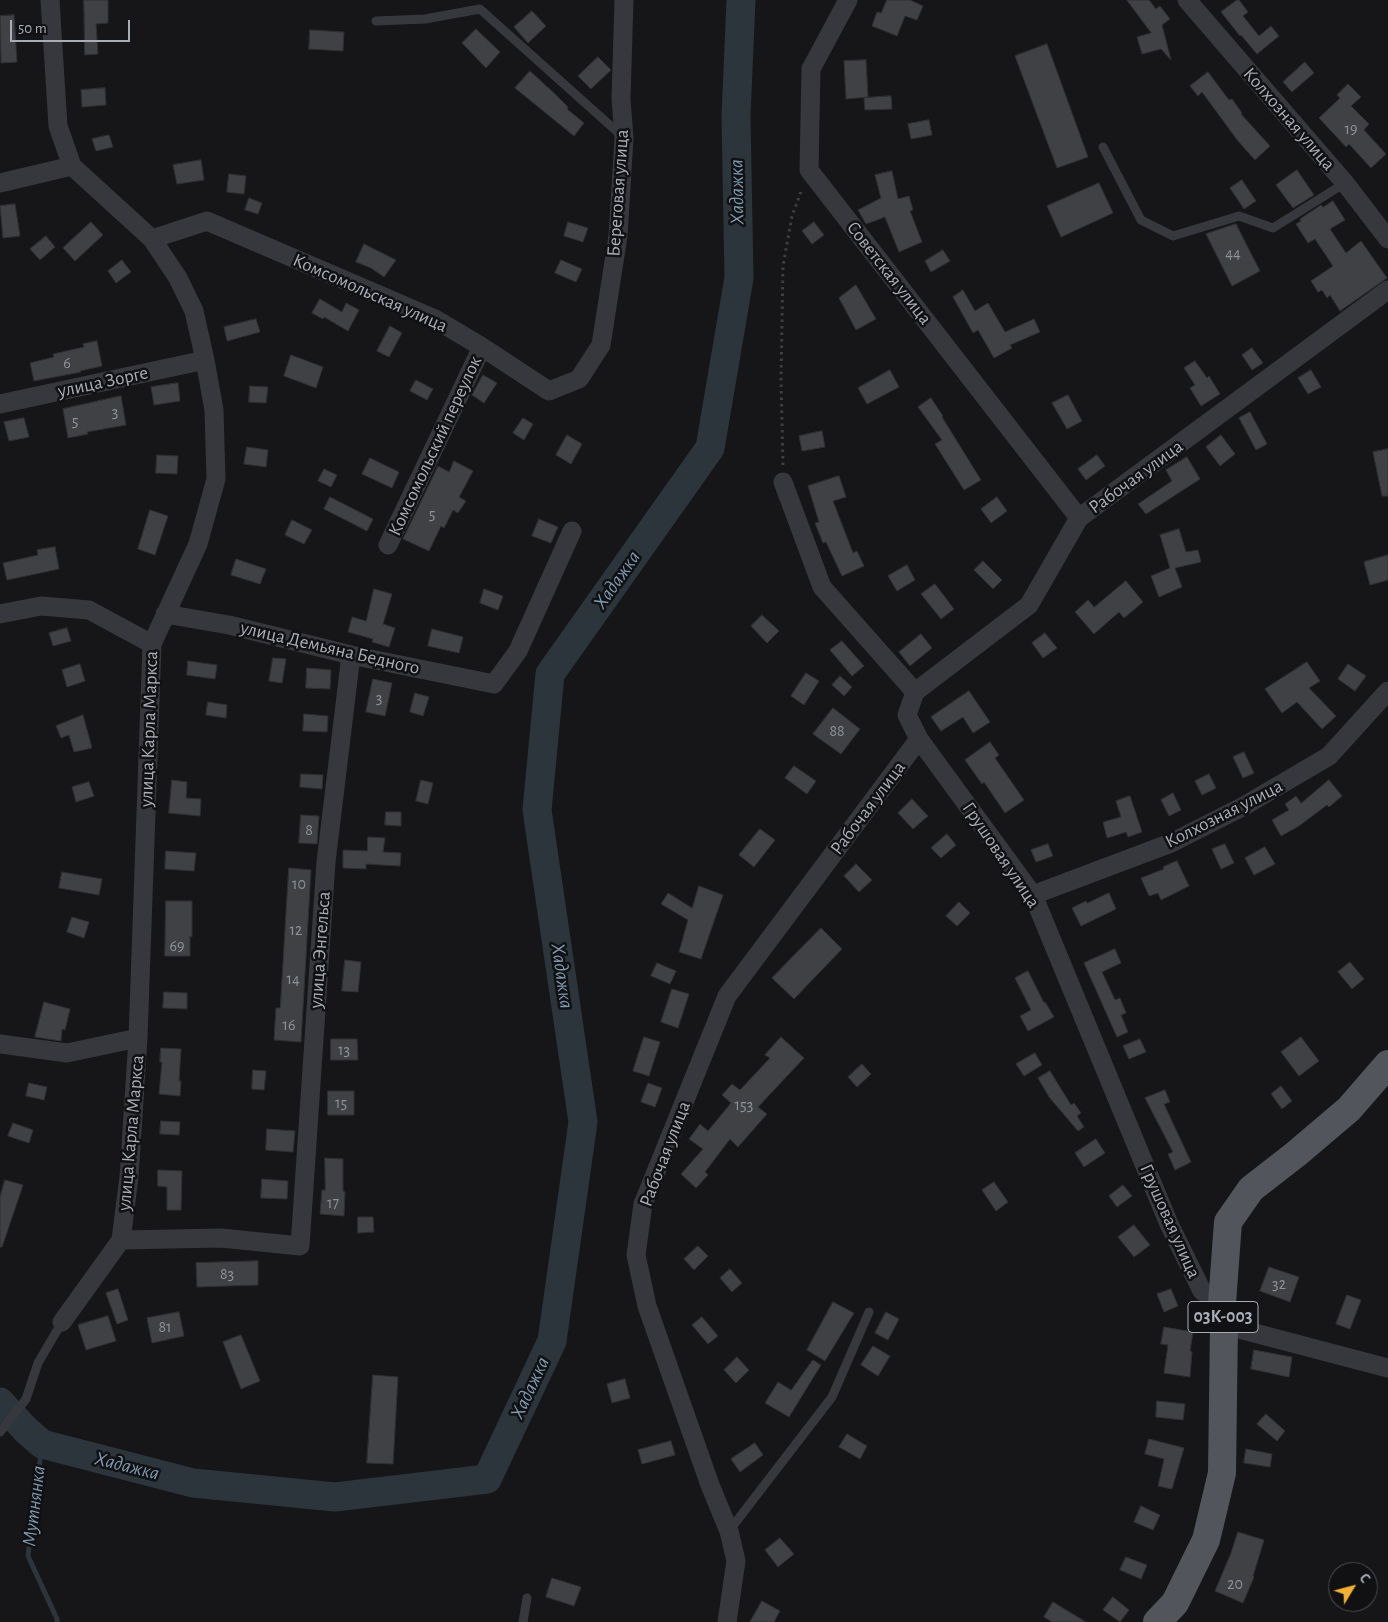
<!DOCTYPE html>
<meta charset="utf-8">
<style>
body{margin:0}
#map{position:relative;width:1388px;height:1622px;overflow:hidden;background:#161618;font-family:"Alegreya Sans",sans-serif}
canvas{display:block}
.north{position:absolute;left:1328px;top:1562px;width:50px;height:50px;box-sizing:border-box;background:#111113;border:1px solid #4d4f55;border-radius:50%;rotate:53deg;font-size:14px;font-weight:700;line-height:20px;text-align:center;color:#a8adb8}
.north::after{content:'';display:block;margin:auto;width:18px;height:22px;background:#f2b134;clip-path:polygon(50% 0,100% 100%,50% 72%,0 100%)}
.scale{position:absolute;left:10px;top:20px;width:120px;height:22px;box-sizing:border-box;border:2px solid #a8adb8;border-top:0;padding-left:6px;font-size:15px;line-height:18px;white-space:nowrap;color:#a8adb8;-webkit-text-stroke:4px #111113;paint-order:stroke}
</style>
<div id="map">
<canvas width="1388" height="1622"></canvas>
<div class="north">С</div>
<div class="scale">50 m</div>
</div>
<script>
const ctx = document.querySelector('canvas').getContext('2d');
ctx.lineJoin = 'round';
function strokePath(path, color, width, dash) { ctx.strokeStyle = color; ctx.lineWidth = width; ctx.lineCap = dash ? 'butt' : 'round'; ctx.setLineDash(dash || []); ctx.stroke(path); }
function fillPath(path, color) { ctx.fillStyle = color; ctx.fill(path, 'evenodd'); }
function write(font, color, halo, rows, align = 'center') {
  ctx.font = font + ' "Alegreya Sans",sans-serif'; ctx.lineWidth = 5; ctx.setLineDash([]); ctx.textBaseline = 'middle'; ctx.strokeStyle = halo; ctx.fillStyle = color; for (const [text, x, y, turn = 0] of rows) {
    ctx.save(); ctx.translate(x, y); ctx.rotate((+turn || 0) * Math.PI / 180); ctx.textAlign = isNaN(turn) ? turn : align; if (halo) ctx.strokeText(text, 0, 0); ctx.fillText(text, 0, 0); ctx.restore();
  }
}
const stream = new Path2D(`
 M42 1444 28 1556 57 1619V1622`);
const river = new Path2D(`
 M0 1402 26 1430 42 1444 193 1483 335 1497 487 1479 552 1341 583 1122 537 810 550 674 710 448 739 278 736 116 741 0`);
const building = new Path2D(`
 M84 0H108V23L96 24 98 54 85 55Z
 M887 0H910L923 6 917 20 905 16 897 36 872 26 877 12 881 13Z
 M1127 0H1149L1156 9 1160 6 1170 19 1162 25 1171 60 1161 49 1142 54 1137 37 1151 33Z
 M1237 0H1239L1248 12 1243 16 1259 36 1271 26 1279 36 1257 54 1241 35 1240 36 1221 12Z
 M532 11 546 26 528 43 514 27Z
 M14 15 17 62 1 63 0 16Z
 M476 29 500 52 486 68 462 43Z
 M310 30 344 32 343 51 309 49Z
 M1047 44 1088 157 1057 168 1015 56Z
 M598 57 611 70 591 89 578 76Z
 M866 60 868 97 846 99 844 61Z
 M1305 62 1314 73 1292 92 1283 82Z
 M530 71 555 94 568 107 567 109 584 123 574 136 515 88Z
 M1208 72 1229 100 1232 99 1242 113 1241 114 1270 146 1255 160 1238 141 1202 92 1198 96 1190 86Z
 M1348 84 1361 97 1351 106 1369 124 1364 130 1386 154 1371 168 1349 144 1346 147 1319 118 1340 98 1337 95Z
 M105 88 106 105 82 107 81 90Z
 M891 96 892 109 865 110 864 98Z
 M929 120 932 135 911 139 908 124Z
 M109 135 113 147 96 151 92 139Z
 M201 160 204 180 177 184 173 165Z
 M1297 170 1314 195 1293 208 1276 185Z
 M892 171 898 199 909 196 913 210 910 211 922 242 899 252 885 217 866 224 858 210 881 198 875 175Z
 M229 174 246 176 244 194 227 192Z
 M1242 180 1256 201 1244 209 1230 188Z
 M1099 183 1113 213 1061 237 1047 206Z
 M249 198 262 203 258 214 245 210Z
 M1333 201 1345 220 1330 229 1346 253 1361 241 1387 278 1340 311 1330 295 1327 298 1322 290 1318 292 1311 281 1333 266 1315 239 1308 243 1296 224 1301 221 1300 219 1321 205 1323 207Z
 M15 204 20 236 3 238 0 206Z
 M91 222 103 235 75 261 63 248Z
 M568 222 588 228 583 242 564 236Z
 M814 222 824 235 812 244 802 231Z
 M1236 224 1260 271 1232 286 1206 234Z
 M46 236 55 247 40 260 30 249Z
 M364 244 396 260 384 277 371 268 356 262Z
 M943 250 950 261 931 272 925 261Z
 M122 260 131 272 116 283 108 271Z
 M561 260 582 269 576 282 555 273Z
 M856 285 876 319 856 330 839 298Z
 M963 290 975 311 988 303 1005 332 1034 319 1040 332 1010 345 1012 348 994 358 978 330 973 333 953 297Z
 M320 299 342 312 346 303 359 310 348 331 324 317 323 319 312 313Z
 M256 319 260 332 227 341 224 327Z
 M390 326 402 333 389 357 377 351Z
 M97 341 102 366 80 371 81 372 34 381 30 363 54 357 53 354 84 347 83 344Z
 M1252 348 1263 363 1252 370 1242 355Z
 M291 355 323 367 316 388 284 376Z
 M1195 361 1207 378 1209 376 1220 394 1201 406 1190 388 1195 385 1184 368Z
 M890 370 899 387 867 404 858 388Z
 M1311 370 1321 387 1308 394 1298 378Z
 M483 375 497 383 484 403 472 395Z
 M416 380 433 389 427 400 410 391Z
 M178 383 180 401 154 405 151 387Z
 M250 386 268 387 266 403 249 402Z
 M1068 395 1082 421 1067 429 1052 403Z
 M121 396 126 425 87 432 88 434 68 438 63 409Z
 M931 398 943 416 942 417 981 480 964 490 935 444 942 440 918 407Z
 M1250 412 1267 444 1256 450 1239 418Z
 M24 418 29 437 9 441 4 422Z
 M523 418 533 424 524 440 513 433Z
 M822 431 825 447 802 451 799 436Z
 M567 435 582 444 571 464 556 455Z
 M1221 435 1235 454 1220 466 1206 447Z
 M247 447 268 450 266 467 244 464Z
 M1388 449V496H1382L1373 452Z
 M157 455 178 456 177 474 156 473Z
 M1097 455 1105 466 1086 480 1078 469Z
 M1187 457 1200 479 1146 514 1138 504 1172 481 1166 470Z
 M370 458 399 472 392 488 362 474Z
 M454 461 473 471 459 497 466 501 458 513 453 510 444 528 441 526 429 551 403 539 438 466 449 472Z
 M324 469 337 475 331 487 318 481Z
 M839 476 846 497 833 501 853 553 857 551 864 566 842 576 826 542 823 543 815 523 819 522 808 486Z
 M330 497 373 519 367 531 324 509Z
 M997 497 1007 511 991 523 981 509Z
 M150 510 168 516 155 555 138 549Z
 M539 519 558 527 551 543 532 536Z
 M292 520 312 530 304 544 285 535Z
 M1179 529 1186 552 1198 550 1201 562 1175 568 1182 587 1159 597 1151 576 1170 568 1160 535Z
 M55 547 59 569 7 580 3 563 38 555 37 550Z
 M1388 555V580L1370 585 1364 562Z
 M236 559 266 569 260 584 231 575Z
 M983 561 1002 580 993 589 974 570Z
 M907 565 915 580 897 591 888 576Z
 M1126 581 1143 602 1124 618 1119 612 1094 634 1075 612 1088 600 1094 607Z
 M935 584 954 609 941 619 921 594Z
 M374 589 392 594 383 624 395 628 389 647 372 642 373 639 348 632 352 617 366 621Z
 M484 589 503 596 498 610 480 603Z
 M762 615 779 631 767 643 751 626Z
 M67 628 71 641 53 646 49 633Z
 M432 629 463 637 459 653 428 646Z
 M1045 633 1057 648 1043 658 1032 643Z
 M921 634 932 648 910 666 899 652Z
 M842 641 864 666 852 676 830 650Z
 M273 658 286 659 282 683 269 681Z
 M188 661 217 665 215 679 187 675Z
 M1307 662 1320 681 1309 688 1336 716 1322 729 1297 702 1282 713 1265 689Z
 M80 664 85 681 67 687 62 670Z
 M1348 664 1366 676 1355 691 1338 679Z
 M307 668 331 670 330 689 306 688Z
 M806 673 819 681 804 705 791 696Z
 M840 676 852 687 844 696 832 685Z
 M373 679 392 683 385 716 366 712Z
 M969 691 990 722 973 733 963 717 941 731 931 717Z
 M415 693 429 697 423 716 410 712Z
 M208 702 227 705 226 718 206 715Z
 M833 708 860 729 841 754 813 734Z
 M304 714 328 716 327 732 303 731Z
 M83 715 92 748 74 752 69 735 61 738 56 726Z
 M990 742 999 755 995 758 1024 800 1005 813 984 782 982 784 965 760Z
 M1244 752 1254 773 1243 778 1233 757Z
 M794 766 816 781 807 794 785 778Z
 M301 774 323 775 322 789 300 787Z
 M1209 774 1216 788 1202 795 1195 781Z
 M172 780 187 782 186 798 201 799 200 816 169 813Z
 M421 780 433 783 428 804 416 801Z
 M1329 780 1342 796 1329 807 1327 805 1299 826 1281 836 1272 820 1289 810 1285 804 1296 796 1301 803Z
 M89 782 94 796 76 802 72 787Z
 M1173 793 1181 810 1169 816 1161 800Z
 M1130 796 1142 832 1128 837 1126 832 1107 838 1103 822 1121 817 1116 801Z
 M912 799 928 816 913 829 898 813Z
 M386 812H401V826L385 825Z
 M301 815 319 816 317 844 299 843Z
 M760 829 775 840 754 867 739 855Z
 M947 834 956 845 941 858 931 848Z
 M368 837 385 838 383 852 401 853 400 866 366 864V869L343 868V850L367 851Z
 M1048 844 1053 856 1036 862 1031 850Z
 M1225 844 1234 863 1221 869 1212 849Z
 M1265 847 1275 864 1254 875 1245 858Z
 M166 851 196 853 194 871 165 869Z
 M1177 861 1189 886 1161 900 1158 893 1149 896 1141 878 1164 869 1163 867Z
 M856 864 872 880 859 892 844 876Z
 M289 868 311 870 301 1042 274 1040 276 1008H280Z
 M62 872 102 879 99 895 59 888Z
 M699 886 723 895 701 959 679 952 688 920 661 904 668 893 692 908Z
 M1109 893 1116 909 1081 926 1072 908 1086 901 1087 903Z
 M166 901H192V937L190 936V956H165Z
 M959 902 970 913 957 926 946 916Z
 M72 917 89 922 84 938 67 932Z
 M821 928 842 949 794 999 772 978Z
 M1115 949 1121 963 1102 972 1115 1000 1120 998 1126 1013 1121 1015 1128 1032 1117 1037 1084 963Z
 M345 960 361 962 358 992 342 991Z
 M1350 962 1364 979 1352 989 1338 972Z
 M657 963 676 971 670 984 651 976Z
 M1028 971 1044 1003 1045 1002 1054 1017 1028 1031 1020 1016 1031 1010 1015 978Z
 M672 989 689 994 678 1028 661 1022Z
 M164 992 187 993V1009L163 1008Z
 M44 1002 70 1009 65 1030 62 1029 61 1041 35 1037Z
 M644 1037 660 1042 649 1076 633 1071Z
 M781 1037 804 1058 758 1107 767 1114 738 1147 730 1139 705 1172 708 1175 696 1188 681 1174 703 1149 689 1139 700 1124 708 1131 731 1103 722 1095 732 1084 740 1090 770 1058 765 1055Z
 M1301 1037 1319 1061 1299 1076 1281 1052Z
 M331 1039H357L358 1060H331Z
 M1140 1039 1146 1052 1129 1059 1123 1046Z
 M161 1048 181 1049 179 1081H181L180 1096 159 1094 162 1062H160Z
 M1035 1053 1042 1065 1024 1076 1016 1064Z
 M862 1064 871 1074 857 1087 848 1077Z
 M253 1070 266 1071 264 1090 252 1089Z
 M1050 1071 1071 1105 1074 1103 1081 1113 1077 1116 1084 1127 1078 1131 1049 1097 1038 1078Z
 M29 1083 47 1087 44 1100 26 1096Z
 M648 1083 662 1088 655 1107 641 1102Z
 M1281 1086 1292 1101 1282 1109 1271 1094Z
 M1165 1090 1170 1102 1164 1104 1191 1162 1175 1170 1168 1154 1173 1152 1145 1098Z
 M328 1091H354V1115H328Z
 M161 1121 180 1122 179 1135 160 1134Z
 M13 1123 33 1130 29 1143 8 1136Z
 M267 1129 295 1131 293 1152 266 1150Z
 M1096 1139 1105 1153 1084 1167 1075 1153Z
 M325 1158 343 1159V1191L345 1192 344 1216 320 1214 322 1190H325Z
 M158 1170 182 1171 181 1210H167V1187L158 1186Z
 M262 1179 288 1181 287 1199 261 1198Z
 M5 1180 23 1185 2 1247H0V1197Z
 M994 1182 1008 1202 996 1211 982 1190Z
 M1123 1185 1132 1196 1117 1207 1109 1196Z
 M358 1217H373L374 1232 358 1233Z
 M1134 1225 1150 1245 1134 1257 1118 1237Z
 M698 1246 708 1256 694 1270 684 1259Z
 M258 1261V1285L197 1287 196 1263Z
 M1269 1267 1299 1277 1290 1302 1260 1291Z
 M730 1269 742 1283 732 1292 720 1278Z
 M118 1289 128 1320 117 1324 106 1293Z
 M1171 1289 1178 1306 1164 1312 1157 1294Z
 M1347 1295 1361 1300 1350 1329 1336 1324Z
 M833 1302 854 1313 825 1361 807 1350Z
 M179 1312 184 1336 152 1343 147 1318Z
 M886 1312 899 1319 888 1340 875 1333Z
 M108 1316 116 1341 86 1350 78 1325Z
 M702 1317 718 1336 708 1344 692 1325Z
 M1164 1327 1193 1332 1190 1351 1192 1352 1190 1377 1164 1373 1168 1345 1161 1344Z
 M241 1335 260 1381 241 1389 223 1342Z
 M873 1346 890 1356 878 1376 861 1365Z
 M1254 1350 1292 1357 1289 1377 1251 1369Z
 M737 1357 749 1370 736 1383 724 1370Z
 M813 1360 821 1365 789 1417 765 1403 778 1382 791 1390Z
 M373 1375 398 1377 393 1464 367 1463Z
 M625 1379 630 1398 612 1403 607 1384Z
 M1157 1401 1185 1404 1183 1420 1156 1417Z
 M1266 1414 1285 1431 1277 1441 1257 1424Z
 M847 1434 867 1446 860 1459 839 1447Z
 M1149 1439 1184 1448 1172 1489 1158 1486 1164 1459 1145 1454Z
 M671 1441 675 1455 642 1464 638 1450Z
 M755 1443 763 1455 740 1472 731 1459Z
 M1246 1449 1272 1454 1270 1467 1244 1463Z
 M1141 1506 1160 1515 1153 1530 1134 1522Z
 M1238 1532 1264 1540 1253 1576 1254 1577 1243 1603 1215 1591 1231 1553Z
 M780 1538 794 1554 778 1567 765 1550Z
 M1126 1557 1147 1565 1141 1579 1120 1570Z
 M552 1578 581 1587 574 1606 546 1597Z
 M1113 1597 1129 1610 1120 1622 1103 1610Z
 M762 1601 780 1611 774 1622H750Z
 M1053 1602 1086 1622H1052L1044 1617Z`);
const path = new Path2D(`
 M783 465 781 380 783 266 792 216 802 189`);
const lane = new Path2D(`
 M376 21 425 19 480 9 622 136
 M1103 147 1141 220 1173 236 1239 216 1273 228 1345 183
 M0 1432 26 1399 38 1363 62 1322
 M729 1531 832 1397 869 1312
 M523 1622 527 1598`);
const street = new Path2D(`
 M50 0 58 126 72 166 152 239 178 278 194 311 205 360 214 410 216 479 198 544 152 644 138 1038 129 1177 121 1240 62 1322
 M848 0 811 69 809 170 1079 518
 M1187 0 1345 183 1388 239
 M0 183 72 166
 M152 239 207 221 435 319 482 347 549 391 579 379 601 345 618 236 624 138 621 99 624 0
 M0 404 205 360
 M783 482 822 587 915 692 907 715 919 739 1033 895 1169 1224 1202 1291 1222 1303
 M388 545 482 347
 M0 614 41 606 89 610 152 644
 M165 614 229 625 351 655 494 684 518 651 572 531
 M915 692 1029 605 1079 518 1388 290
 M1033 895 1171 843 1244 806 1329 756 1388 691
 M0 1044 67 1053 138 1038
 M121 1240 221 1238 300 1246 326 862 351 655
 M1224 1325 1388 1368
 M727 1622 736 1561 729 1531 710 1485 647 1306 636 1255 643 1204 727 996 919 739`);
const primary = new Path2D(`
 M1157 1622 1175 1603 1206 1540 1222 1473 1224 1325 1222 1303 1228 1222 1251 1189 1296 1154 1349 1109 1388 1064`);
const numberNames = [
 ["19",1351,129],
 ["44",1233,253],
 ["6",67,363],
 ["3",115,412],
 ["5",75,421],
 ["5",432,514],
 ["3",379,698],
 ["88",837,731],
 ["8",309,830],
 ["10",299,884],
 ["12",296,930],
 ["69",177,946],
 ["14",293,979],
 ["16",289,1025],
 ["13",344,1050],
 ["15",341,1103],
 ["153",744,1105],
 ["17",333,1203],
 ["83",227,1274],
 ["32",1279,1284],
 ["81",165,1327],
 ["20",1235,1584]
];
const shields = [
 [1223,1317,70]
];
const shieldNames = [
 ["03К-003",1223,1317]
];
const streetNames = [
 ["Колхозная улица",1289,119,49],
 ["Береговая улица",618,193,-86],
 ["Советская улица",889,273,52],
 ["Комсомольская улица",370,293,24],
 ["улица Зорге",103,382,-12],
 ["Комсомольский переулок",435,446,-65],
 ["Рабочая улица",1136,477,-36],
 ["улица Демьяна Бедного",330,648,13],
 ["улица Карла Маркса",149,729,-88],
 ["Рабочая улица",868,808,-53],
 ["Колхозная улица",1224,814,-27],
 ["Грушовая улица",1001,855,56],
 ["улица Энгельса",320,950,-86],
 ["улица Карла Маркса",131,1133,-85],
 ["Рабочая улица",665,1154,-69],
 ["Грушовая улица",1170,1221,66]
];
const waterNames = [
 ["Хадажка",737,192,-91],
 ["Хадажка",617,580,-55],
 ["Хадажка",562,976,82],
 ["Хадажка",530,1388,-65],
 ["Хадажка",127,1466,14],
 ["Мутнянка",34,1506,-83]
];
strokePath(stream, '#2c353c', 5);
strokePath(river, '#2c353c', 29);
fillPath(building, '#404145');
strokePath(building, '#303034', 1);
strokePath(path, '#3d3f44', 3, [2.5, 4]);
strokePath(lane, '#37383d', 9);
strokePath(street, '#37383d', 19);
strokePath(primary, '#53555c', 28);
write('16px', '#8e929b', null, numberNames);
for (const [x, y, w] of shields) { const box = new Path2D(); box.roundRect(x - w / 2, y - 15.5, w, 31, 4); ctx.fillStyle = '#111113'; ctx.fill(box); strokePath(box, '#a8adb8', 1); }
write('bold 18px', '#a8adb8', null, shieldNames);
write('19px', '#a8adb8', '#111113', streetNames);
write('italic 20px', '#7f9bb3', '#111113', waterNames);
</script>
